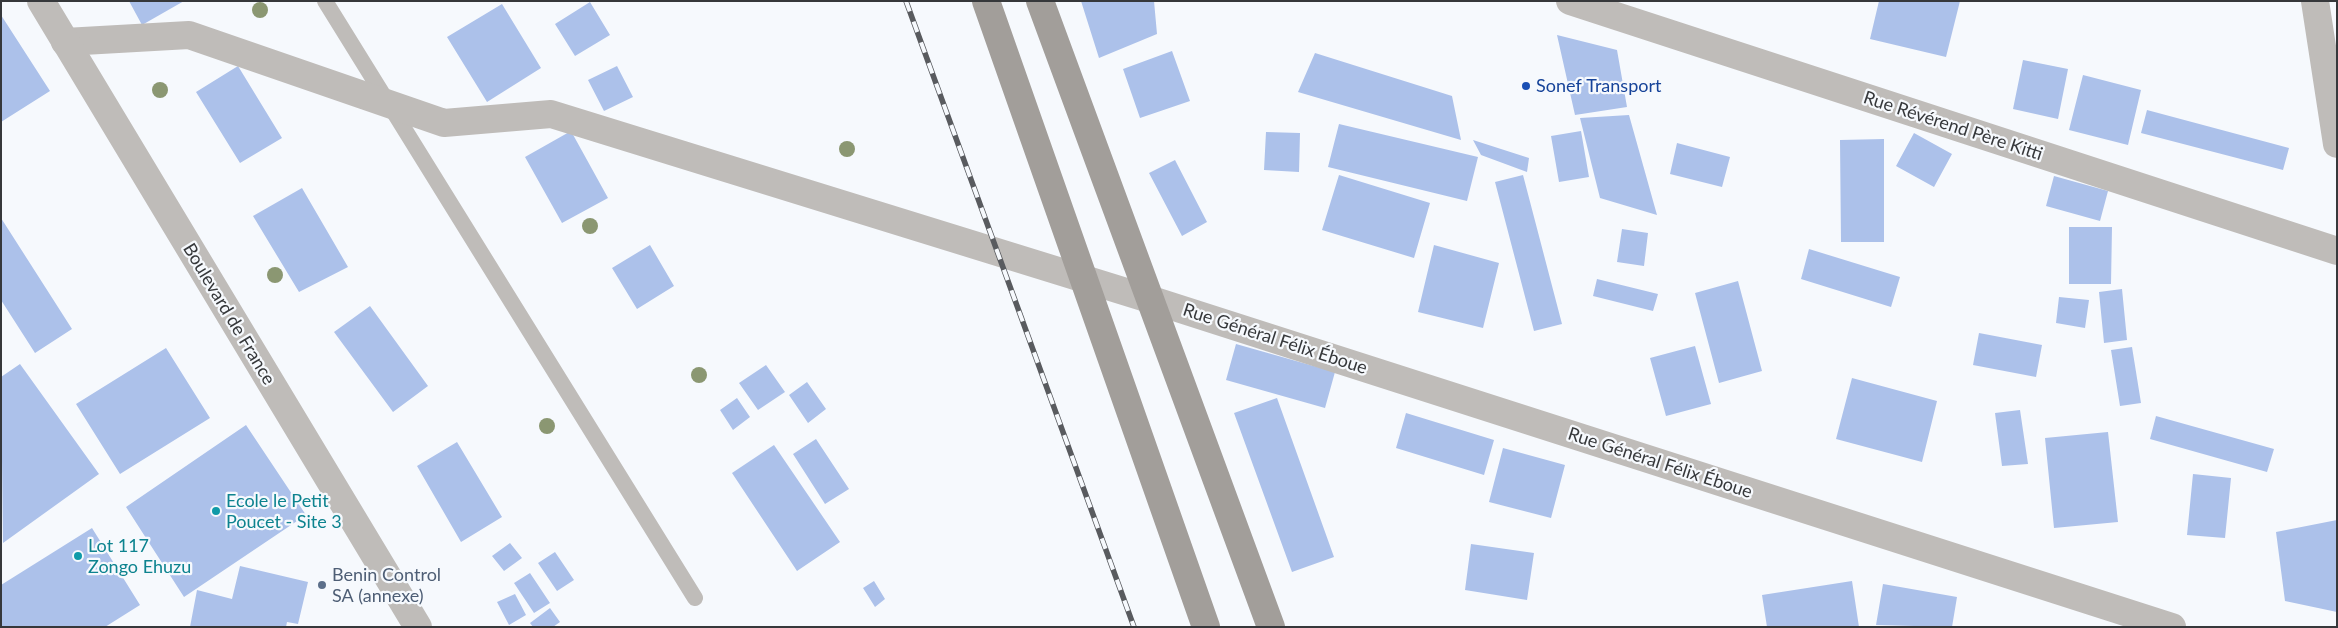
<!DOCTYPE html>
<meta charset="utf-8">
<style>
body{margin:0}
#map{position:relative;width:2338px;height:628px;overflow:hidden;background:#f6f9fd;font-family:Lato,sans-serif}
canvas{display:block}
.frame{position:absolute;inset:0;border:2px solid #36383b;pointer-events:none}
</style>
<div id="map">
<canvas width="2338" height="628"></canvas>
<div class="frame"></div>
</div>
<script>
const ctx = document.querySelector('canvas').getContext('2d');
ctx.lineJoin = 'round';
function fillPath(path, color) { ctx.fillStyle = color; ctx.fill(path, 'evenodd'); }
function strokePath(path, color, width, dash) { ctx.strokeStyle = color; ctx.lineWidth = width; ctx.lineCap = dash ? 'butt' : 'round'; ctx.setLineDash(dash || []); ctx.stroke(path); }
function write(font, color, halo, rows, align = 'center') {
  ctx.font = font + ' Lato,sans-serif'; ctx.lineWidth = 4.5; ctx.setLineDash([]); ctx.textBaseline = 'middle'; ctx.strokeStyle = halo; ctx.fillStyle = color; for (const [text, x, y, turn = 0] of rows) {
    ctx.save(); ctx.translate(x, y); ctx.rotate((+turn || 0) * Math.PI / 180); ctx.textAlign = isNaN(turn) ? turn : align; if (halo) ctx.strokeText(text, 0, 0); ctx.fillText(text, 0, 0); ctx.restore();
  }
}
const building = new Path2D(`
 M129 1H184L142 25Z
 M1081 1H1154L1157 34 1099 58Z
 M1879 1H1960L1946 57 1870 39Z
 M590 2 610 35 575 56 555 24Z
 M502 4 541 68 487 102 447 37Z
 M1 15 50 91 1 122Z
 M1557 35 1617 50 1627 107 1575 115Z
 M1172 51 1190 101 1140 118 1123 69Z
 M1315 53 1452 96 1461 140 1298 92Z
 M2023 60 2068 69 2058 119 2013 109Z
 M238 66 282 138 240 163 196 92Z
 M617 66 633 97 604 111 588 80Z
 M2083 75 2141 90 2128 145 2069 130Z
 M2147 110 2289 148 2283 170 2141 133Z
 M1629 115 1657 215 1600 198 1580 118Z
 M1339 124 1478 157 1467 201 1328 167Z
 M571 131 608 198 562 223 525 157Z
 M1581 131 1589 177 1559 182 1551 136Z
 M1266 132 1300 133 1299 172 1264 170Z
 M1914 133 1952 154 1934 187 1896 166Z
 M1884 139V242H1841L1840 140Z
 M1473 140 1529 158 1527 172 1481 155Z
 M1677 143 1730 157 1722 187 1670 174Z
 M1175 160 1207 222 1182 236 1149 173Z
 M1339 175 1430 203 1414 258 1322 230Z
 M1523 175 1562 324 1534 331 1495 182Z
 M2054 176 2108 191 2100 221 2046 206Z
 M302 188 348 267 299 292 253 216Z
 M1 218 72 329 35 353 1 300Z
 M2069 227H2112L2111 284H2069Z
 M1622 229 1648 233 1644 266 1617 262Z
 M650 245 674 286 637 309 612 268Z
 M1434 245 1499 263 1483 328 1418 312Z
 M1809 249 1900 277 1891 307 1801 279Z
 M1597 279 1658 294 1653 311 1593 296Z
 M1738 281 1762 371 1719 383 1695 293Z
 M2122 289 2127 340 2104 343 2099 292Z
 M2059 297 2089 300 2085 328 2056 323Z
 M370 306 428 386 393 412 334 332Z
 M1979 333 2042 345 2036 377 1973 365Z
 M1236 344 1335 372 1325 408 1226 380Z
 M1695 346 1711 404 1666 416 1650 358Z
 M2132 347 2141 403 2120 406 2111 350Z
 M166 348 210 418 120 474 76 404Z
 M20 364 99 474 3 543 1 377Z
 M766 365 785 392 758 410 739 383Z
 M1852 378 1937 401 1922 462 1836 439Z
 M807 382 826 409 808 423 789 395Z
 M737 398 750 417 733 430 720 410Z
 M1277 398 1334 557 1292 572 1234 413Z
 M2020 410 2028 464 2002 466 1995 413Z
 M1406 413 1494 440 1484 475 1396 448Z
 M2156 416 2274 449 2267 472 2150 439Z
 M246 425 306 515 184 597 126 507Z
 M2108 432 2118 522 2054 528 2045 438Z
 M816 439 849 489 825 504 793 454Z
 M457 442 502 517 461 542 417 466Z
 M774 445 840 542 797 571 732 473Z
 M1503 448 1565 465 1551 518 1489 502Z
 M2193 474 2231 478 2225 538 2187 535Z
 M2337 520V612L2285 601 2276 532Z
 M92 528 140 605 105 627H1V585Z
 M510 543 522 558 504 571 492 556Z
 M1471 544 1534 553 1527 600 1465 590Z
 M555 552 574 580 557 591 538 563Z
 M240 566 308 582 298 624 287 622 286 627H190L197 590 232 599Z
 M530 573 550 603 534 613 514 583Z
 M874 581 885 599 875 607 863 588Z
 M1852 581 1859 627H1767L1762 595Z
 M1883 584 1957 597 1952 627 1876 625Z
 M515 594 526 615 509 625 497 602Z
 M550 608 560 622 553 627H533L530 623Z`);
const service = new Path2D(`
 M325 1 695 598`);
const minor = new Path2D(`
 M1570 1 2337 251
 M2315 1 2337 144
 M65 42 189 35 444 123 551 114 1149 299 2172 627`);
const tertiary = new Path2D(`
 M41 1 418 627`);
const secondary = new Path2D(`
 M986 1 1206 627
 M1040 1 1271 627`);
const rail = new Path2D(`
 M906 1 1134 627`);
const trees = [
 [260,10],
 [160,90],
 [847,149],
 [590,226],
 [275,275],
 [699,375],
 [547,426]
];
const markers = [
 [1526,86,5,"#1a4fb4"],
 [216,511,5,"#0f9aa8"],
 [78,556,5,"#0f9aa8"],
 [322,585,5,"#5c6f8a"]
];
const transitNames = [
 ["Sonef Transport",1536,86]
];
const streetNames = [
 ["Rue Révérend Père Kitti",1953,126,18],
 ["Boulevard de France",229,314,59],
 ["Rue Général Félix Éboue",1275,339,18],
 ["Rue Général Félix Éboue",1660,463,18]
];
const cultureNames = [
 ["Ecole le Petit",226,501],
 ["Poucet - Site 3",226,522],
 ["Lot 117",88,546],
 ["Zongo Ehuzu",88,567]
];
const serviceNames = [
 ["Benin Control",332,575],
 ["SA (annexe)",332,596]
];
fillPath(building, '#acc1ea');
strokePath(service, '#bfbcb9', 16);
strokePath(minor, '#bfbcb9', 28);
strokePath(tertiary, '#bfbcb9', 28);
strokePath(secondary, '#a29e9a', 28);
strokePath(rail, '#595b5f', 5.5);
strokePath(rail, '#f6f9fd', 4, [11]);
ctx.fillStyle = '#8b9772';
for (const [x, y] of trees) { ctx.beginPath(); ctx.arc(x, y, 8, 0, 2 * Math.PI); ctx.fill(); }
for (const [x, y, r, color] of markers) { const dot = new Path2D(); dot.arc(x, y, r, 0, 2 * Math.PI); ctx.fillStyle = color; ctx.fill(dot); strokePath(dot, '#f6f9fd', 2); }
write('18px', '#164399', '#f6f9fd', transitNames, 'left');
write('18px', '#36383b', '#f6f9fd', streetNames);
write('18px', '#0d838f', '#f6f9fd', cultureNames, 'left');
write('18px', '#4e5e75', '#f6f9fd', serviceNames, 'left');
</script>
